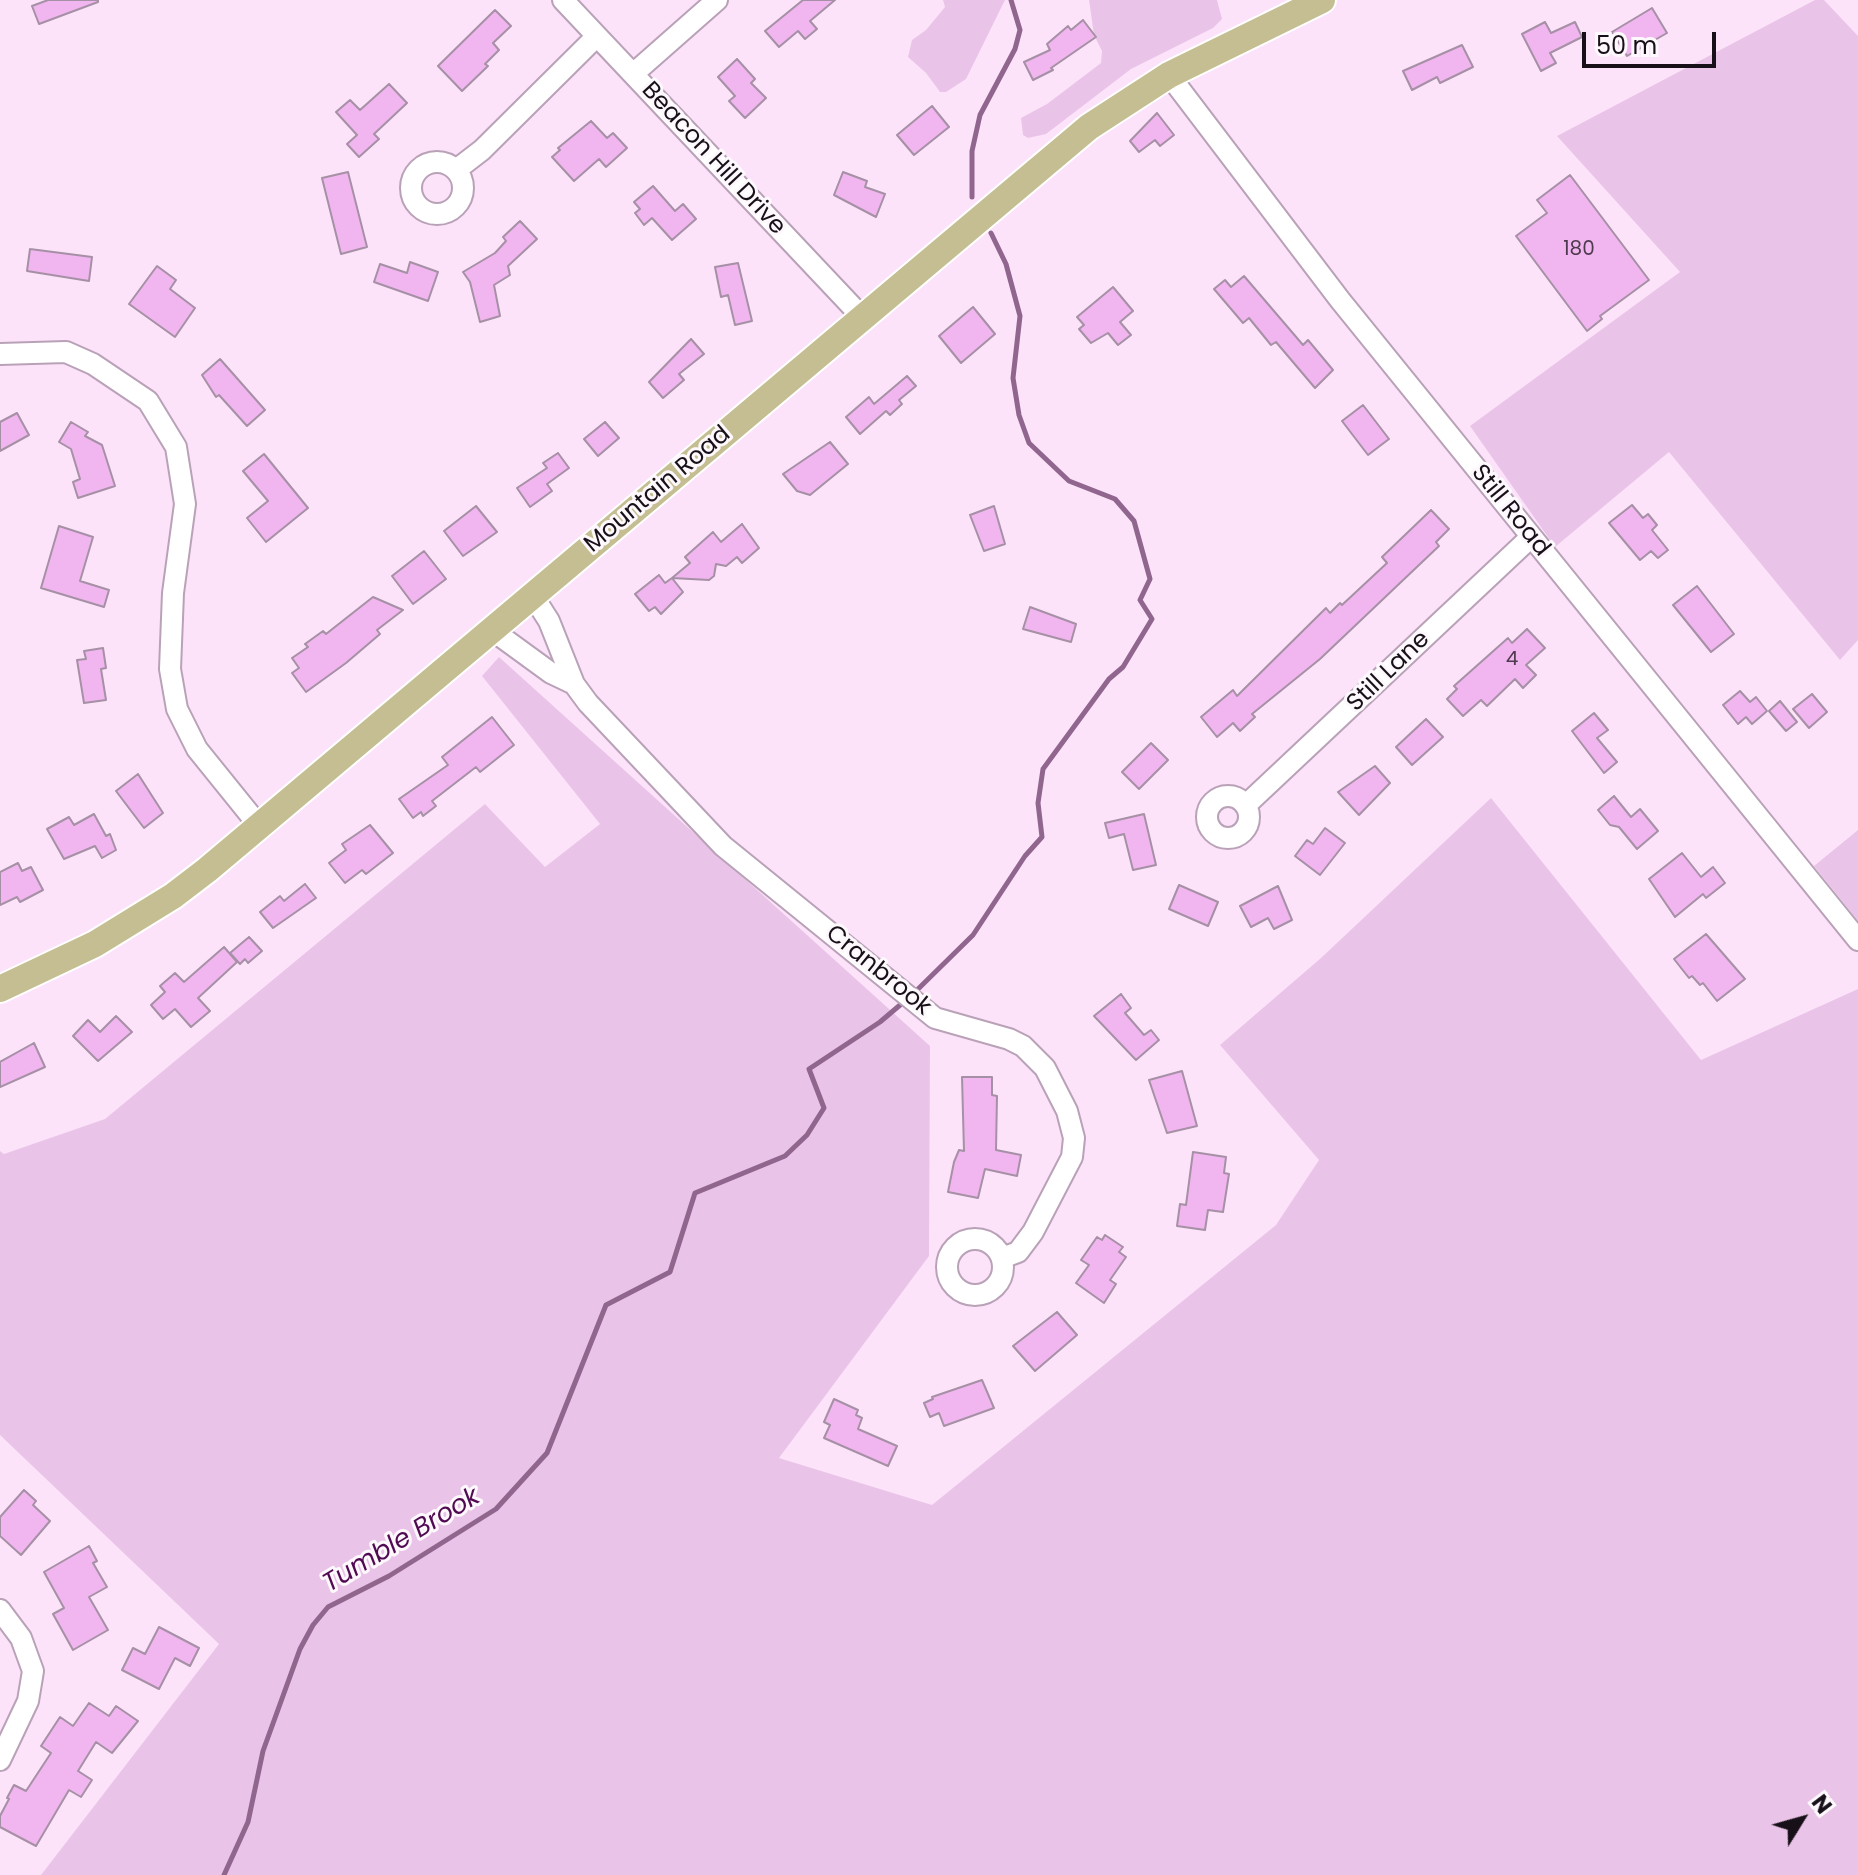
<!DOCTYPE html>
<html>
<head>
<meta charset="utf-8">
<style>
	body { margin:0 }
	#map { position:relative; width:1858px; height:1875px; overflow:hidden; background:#fce3fa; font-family:Poppins,sans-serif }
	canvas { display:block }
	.north { position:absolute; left:1762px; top:1779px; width:80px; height:80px; -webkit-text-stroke:6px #fdf8fc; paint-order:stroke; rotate:53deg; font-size:22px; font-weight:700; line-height:32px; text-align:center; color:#181018 }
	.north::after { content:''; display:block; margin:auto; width:28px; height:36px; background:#181018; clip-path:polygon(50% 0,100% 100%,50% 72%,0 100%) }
	.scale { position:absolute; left:1582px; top:32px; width:134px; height:36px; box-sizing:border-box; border:4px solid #181018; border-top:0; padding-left:10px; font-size:24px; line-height:28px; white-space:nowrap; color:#181018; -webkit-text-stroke:6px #fdf8fc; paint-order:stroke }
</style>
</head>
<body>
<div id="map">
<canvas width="1858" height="1875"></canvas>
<div class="north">N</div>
<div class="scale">50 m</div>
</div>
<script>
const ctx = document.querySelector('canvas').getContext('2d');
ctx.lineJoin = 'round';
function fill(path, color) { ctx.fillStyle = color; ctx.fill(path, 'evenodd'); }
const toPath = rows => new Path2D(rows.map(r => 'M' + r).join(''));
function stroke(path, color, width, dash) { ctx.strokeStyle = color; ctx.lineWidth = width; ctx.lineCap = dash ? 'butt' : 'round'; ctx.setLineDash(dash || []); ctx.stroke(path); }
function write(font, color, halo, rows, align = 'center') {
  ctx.font = font + ' Poppins,sans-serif'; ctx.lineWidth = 6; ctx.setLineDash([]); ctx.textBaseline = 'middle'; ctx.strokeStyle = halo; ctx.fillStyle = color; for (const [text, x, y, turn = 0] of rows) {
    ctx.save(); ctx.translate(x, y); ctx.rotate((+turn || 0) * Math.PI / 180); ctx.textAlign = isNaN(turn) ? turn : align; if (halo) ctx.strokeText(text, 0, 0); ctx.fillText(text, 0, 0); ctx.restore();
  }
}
fill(toPath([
	[943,0,1005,0,966,79,946,92,940,92,926,73,908,57,912,40,926,30,945,7],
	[1089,0,1217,0,1222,19,1213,28,1131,69,1046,134,1028,138,1023,135,1021,118,1047,104,1101,63,1102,51,1094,35],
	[1815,0,1824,0,1858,36,1858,640,1840,660,1669,452,1555,547,1470,426,1680,272,1557,136],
	[499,657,930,1046,929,1256,779,1458,932,1505,1276,1225,1319,1160,1220,1045,1321,958,1491,798,1701,1060,1858,989,1858,1875,41,1875,219,1644,0,1435,0,1151,4,1154,105,1119,485,804,545,867,600,824,482,676],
	[1858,830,1858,921,1814,866]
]), '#eac4e8');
stroke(toPath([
	[972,197,972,151,980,115,1015,49,1020,30,1011,0],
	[914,993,973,935,1025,856,1042,837,1038,803,1043,769,1109,679,1123,667,1152,619,1140,600,1150,579,1134,521,1115,499,1069,481,1029,443,1019,415,1013,378,1020,316,1006,264,991,233],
	[224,1875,248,1822,263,1751,300,1649,313,1625,328,1607,389,1576,496,1509,547,1453,606,1305,670,1272,695,1193,785,1156,807,1135,824,1108,809,1069,880,1022,906,1000]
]), '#90668f', 5);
const building = toPath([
	[48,0,98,0,98,2,39,24,32,6,48,0],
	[803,0,835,0,810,21,817,29,805,39,798,31,779,47,765,31,803,0],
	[1652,8,1667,33,1627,56,1612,32,1652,8],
	[495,10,511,26,493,43,499,50,485,64,488,66,462,91,438,66,495,10],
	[1083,20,1096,37,1051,68,1053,70,1033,80,1024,62,1050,50,1047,44,1068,26,1071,30,1083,20],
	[1545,22,1551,33,1575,22,1582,37,1550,53,1556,63,1541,71,1522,34,1545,22],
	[1462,45,1473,67,1440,83,1437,77,1412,90,1403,71,1462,45],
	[737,59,755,79,751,83,766,98,745,118,729,101,735,96,718,77,737,59],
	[389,84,407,103,374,134,379,139,359,157,347,144,357,135,336,112,350,100,360,110,389,84],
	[932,106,949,127,914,155,897,135,932,106],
	[1157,113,1174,135,1160,146,1155,140,1139,152,1130,141,1157,113],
	[591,121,607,138,613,133,627,148,606,167,599,159,574,181,552,157,560,150,558,148,591,121],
	[348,172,367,247,341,254,322,178,348,172],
	[843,172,867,181,865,187,885,194,876,217,834,195,843,172],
	[1570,175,1649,280,1600,316,1602,319,1587,331,1516,236,1547,213,1537,200,1570,175],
	[653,186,675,211,683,204,696,219,672,240,652,218,644,225,635,213,640,209,634,202,653,186],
	[520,221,537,239,508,266,510,275,494,285,500,316,480,322,470,282,463,272,495,253,506,241,503,237,520,221],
	[30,249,92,257,89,281,27,271,30,249],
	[410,262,438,272,428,301,374,282,380,264,407,273,410,262],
	[738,263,752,321,735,325,728,295,721,297,715,267,738,263],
	[157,266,176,280,170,289,195,308,175,337,129,304,157,266],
	[1244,276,1303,345,1308,340,1333,370,1315,388,1276,342,1271,345,1249,318,1243,323,1214,289,1225,280,1231,287,1244,276],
	[1113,287,1133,311,1120,322,1131,335,1118,345,1108,333,1091,343,1079,329,1084,325,1077,317,1113,287],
	[973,307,995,334,961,363,939,336,973,307],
	[691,339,704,354,679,374,684,380,663,398,649,382,691,339],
	[220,359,265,410,247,426,219,395,216,397,202,375,220,359],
	[907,376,916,386,899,400,902,404,890,415,886,411,860,434,846,417,869,397,874,404,907,376],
	[1363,405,1389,439,1368,455,1342,421,1363,405],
	[17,413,29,435,0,451,0,422,17,413],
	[71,422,88,432,85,436,102,445,115,486,78,498,73,482,80,479,71,449,59,442,71,422],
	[605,422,619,438,598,456,584,439,605,422],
	[830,442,848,464,810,495,797,491,783,474,830,442],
	[558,453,569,468,547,484,552,491,530,507,517,488,547,468,543,463,558,453],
	[264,454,308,508,266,542,247,518,268,501,243,471,264,454],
	[1632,505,1643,518,1648,514,1657,525,1652,530,1668,550,1658,558,1651,551,1640,560,1609,523,1632,505],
	[476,506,497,532,463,556,444,531,476,506],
	[994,506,1005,544,984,551,970,515,994,506],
	[1431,510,1449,529,1436,542,1439,546,1320,659,1252,714,1255,717,1240,731,1233,723,1217,737,1201,717,1233,690,1237,696,1326,608,1330,613,1340,603,1342,605,1387,563,1382,557,1431,510],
	[742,524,759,548,742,563,737,557,726,566,716,564,714,576,709,580,672,578,690,563,685,557,713,532,721,542,742,524],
	[59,526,93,537,80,581,109,590,104,607,41,588,59,526],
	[424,551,446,579,413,604,392,576,424,551],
	[659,575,665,583,672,578,683,592,661,614,655,607,649,611,635,594,659,575],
	[1697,586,1734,634,1711,652,1673,605,1697,586],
	[373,597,403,610,377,630,380,634,346,663,306,692,292,673,299,668,292,658,308,647,305,644,323,631,326,634,373,597],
	[1030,607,1076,624,1071,642,1023,629,1030,607],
	[1527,629,1545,648,1526,665,1536,675,1523,688,1515,679,1487,706,1481,700,1463,716,1447,699,1457,689,1454,686,1508,638,1512,643,1527,629],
	[103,648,106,668,101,669,106,700,84,703,77,660,86,659,84,651,103,648],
	[1740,691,1750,702,1756,697,1767,711,1752,724,1746,717,1738,724,1723,705,1740,691],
	[1812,694,1827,712,1809,728,1793,709,1812,694],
	[1780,701,1797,722,1786,731,1769,711,1780,701],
	[1594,713,1608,730,1597,738,1617,762,1604,773,1572,731,1594,713],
	[492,717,514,745,480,772,476,767,432,801,436,806,423,816,421,812,413,818,399,799,448,765,442,757,492,717],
	[1426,719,1443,737,1412,765,1396,747,1426,719],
	[1151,743,1168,760,1139,789,1122,772,1151,743],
	[1375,766,1390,783,1359,815,1338,792,1375,766],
	[138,774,163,813,144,828,116,791,138,774],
	[1614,796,1631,817,1640,809,1658,831,1637,849,1619,827,1610,825,1598,810,1614,796],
	[94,814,106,836,110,834,116,850,102,858,95,846,64,859,47,829,69,817,74,825,94,814],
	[1144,814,1156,865,1133,870,1124,834,1109,838,1105,823,1144,814],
	[370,825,393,853,366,874,362,870,345,883,329,863,346,850,342,844,370,825],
	[1325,828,1345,843,1320,875,1295,856,1307,840,1313,844,1325,828],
	[1682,853,1701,877,1713,867,1725,883,1706,898,1703,894,1675,917,1649,879,1682,853],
	[18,863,22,871,31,867,43,890,20,902,17,897,0,905,0,872,18,863],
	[305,884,316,898,273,928,260,912,280,896,284,901,305,884],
	[1179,885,1218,902,1208,926,1169,909,1179,885],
	[1278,886,1292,920,1274,929,1268,918,1251,927,1240,906,1278,886],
	[1706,934,1745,979,1717,1001,1703,983,1700,985,1692,976,1689,978,1674,959,1706,934],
	[249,937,262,951,248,963,245,959,240,964,230,953,249,937],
	[224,947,237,962,198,998,210,1011,191,1027,175,1009,163,1019,151,1005,165,992,160,986,175,973,184,982,224,947],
	[1121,994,1131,1008,1125,1013,1144,1035,1151,1030,1159,1040,1136,1060,1094,1016,1121,994],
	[116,1016,132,1032,98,1061,73,1036,88,1020,100,1032,116,1016],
	[34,1043,45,1067,0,1087,0,1062,34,1043],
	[1182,1071,1197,1126,1167,1133,1149,1080,1182,1071],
	[962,1077,992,1077,992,1095,997,1096,996,1150,1021,1155,1017,1176,985,1169,978,1198,948,1192,954,1162,959,1150,964,1151,962,1077],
	[1193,1152,1226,1157,1224,1173,1229,1174,1223,1212,1208,1210,1205,1230,1177,1226,1180,1204,1186,1205,1193,1152],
	[1105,1235,1123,1247,1119,1252,1126,1257,1110,1280,1116,1284,1104,1303,1076,1283,1089,1265,1081,1260,1097,1237,1102,1240,1105,1235],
	[1057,1312,1077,1335,1035,1371,1013,1346,1057,1312],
	[982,1380,994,1408,944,1426,939,1413,930,1417,924,1403,933,1399,932,1397,982,1380],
	[834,1399,858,1410,856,1415,862,1418,858,1429,897,1446,888,1466,824,1438,830,1425,824,1422,834,1399],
	[24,1490,36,1501,33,1505,50,1521,21,1555,0,1536,0,1517,24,1490],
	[89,1546,97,1561,93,1563,107,1587,89,1597,108,1630,73,1650,53,1614,64,1608,44,1572,89,1546],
	[159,1627,199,1648,190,1666,175,1658,159,1689,122,1670,133,1648,145,1654,159,1627],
	[89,1703,109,1716,116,1706,138,1721,112,1753,96,1742,78,1771,92,1780,81,1797,69,1790,36,1846,0,1827,0,1816,9,1799,7,1798,14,1785,26,1791,51,1753,41,1746,60,1717,73,1726,89,1703]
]);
fill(building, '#f1b6ef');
stroke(building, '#a690a5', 2);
const minor = toPath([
	[563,0,863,318],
	[633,74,717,0],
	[1169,75,1340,300,1858,940],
	'411 188a26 26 0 1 1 52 0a26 26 0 1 1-52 0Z',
	[456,170,482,150,597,36],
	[0,354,66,352,93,364,148,401,176,447,185,504,173,593,170,669,177,709,197,749,260,827],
	[533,596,549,621,574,684,588,703,723,846,935,1018,1009,1039,1023,1046,1045,1068,1067,1111,1074,1138,1072,1157,1033,1232,1018,1252,1002,1258],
	[492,630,551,673,574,684],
	'1207 817a21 21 0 1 1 42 0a21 21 0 1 1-42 0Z',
	[1246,805,1531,537],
	'947 1267a28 28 0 1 1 56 0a28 28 0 1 1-56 0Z',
	[0,1610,21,1638,33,1671,28,1701,0,1760]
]);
const major = toPath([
	[0,989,95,944,173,896,207,870,1089,127,1169,75,1322,0]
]);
stroke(minor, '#b9a2b7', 24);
stroke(major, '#fff', 30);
stroke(minor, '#fff', 20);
stroke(major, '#c5be92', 26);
write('20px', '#4e3a4e', null, [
	["180",1579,250],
	["4",1512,660]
]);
write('24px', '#181018', '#fdf8fc', [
	["Beacon Hill Drive",713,159,47],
	["Mountain Road",658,490,-40],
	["Still Road",1510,511,51],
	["Still Lane",1389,672,-44],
	["Cranbrook",878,971,39]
]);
write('italic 26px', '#510a52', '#fdf8fc', [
	["Tumble Brook",402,1541,-31]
]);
</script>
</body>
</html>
